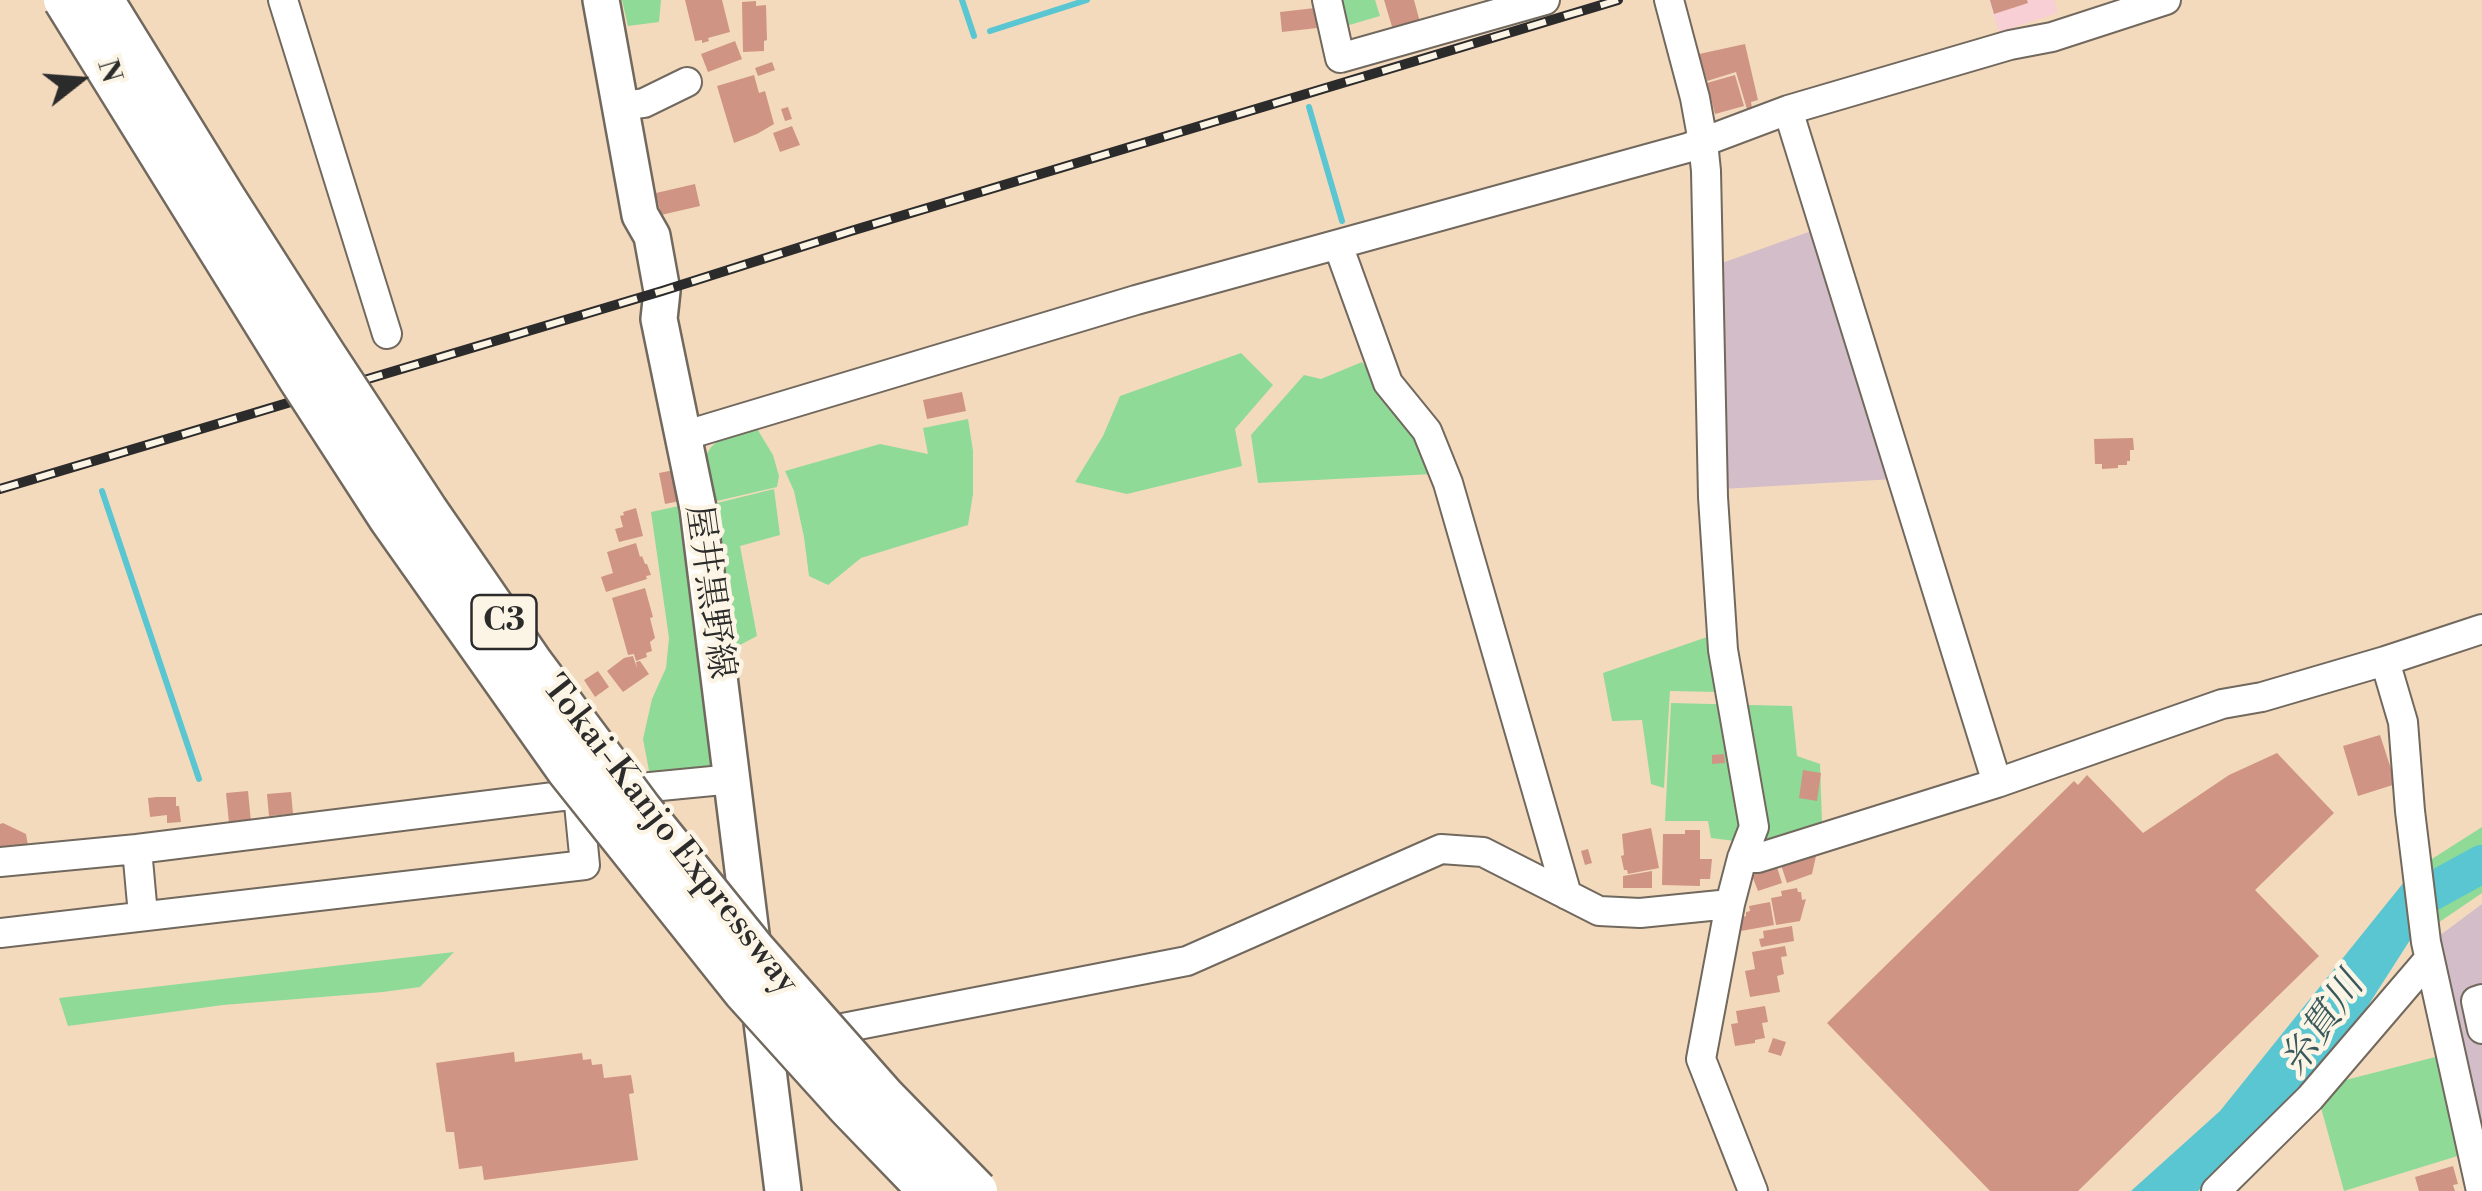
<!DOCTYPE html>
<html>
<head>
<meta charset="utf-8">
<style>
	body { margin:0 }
	#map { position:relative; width:2482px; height:1191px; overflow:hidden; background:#f4dabd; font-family:"Libre Bodoni",serif }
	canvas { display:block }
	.north { position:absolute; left:30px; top:30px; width:100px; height:100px; -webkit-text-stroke:8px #fcf5e5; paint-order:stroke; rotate:73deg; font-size:28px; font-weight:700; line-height:40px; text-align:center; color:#2b2b2b }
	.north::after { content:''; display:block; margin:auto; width:35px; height:45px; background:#2b2b2b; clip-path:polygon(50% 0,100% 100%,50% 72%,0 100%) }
</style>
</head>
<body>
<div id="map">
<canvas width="2482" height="1191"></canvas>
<div class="north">N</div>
</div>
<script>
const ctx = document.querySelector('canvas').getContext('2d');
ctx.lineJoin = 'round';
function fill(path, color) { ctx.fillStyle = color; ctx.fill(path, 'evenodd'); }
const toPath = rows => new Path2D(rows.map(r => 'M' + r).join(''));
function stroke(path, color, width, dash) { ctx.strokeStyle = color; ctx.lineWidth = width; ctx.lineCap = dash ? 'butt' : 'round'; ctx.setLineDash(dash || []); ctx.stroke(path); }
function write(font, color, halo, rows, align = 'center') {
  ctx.font = font + ' "Libre Bodoni","Noto Serif JP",serif'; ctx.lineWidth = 9; ctx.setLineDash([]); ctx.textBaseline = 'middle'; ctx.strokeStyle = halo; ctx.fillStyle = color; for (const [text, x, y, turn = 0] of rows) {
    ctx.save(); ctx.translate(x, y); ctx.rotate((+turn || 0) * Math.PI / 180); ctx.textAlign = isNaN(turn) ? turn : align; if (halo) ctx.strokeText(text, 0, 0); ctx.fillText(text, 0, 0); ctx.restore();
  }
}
fill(toPath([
	[1989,0,2054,0,2058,13,1999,32]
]), '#f7cfd4');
fill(toPath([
	[1817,229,1894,479,1722,489,1722,263],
	[2482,904,2482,1161,2435,939]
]), '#d2bdc8');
fill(toPath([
	[622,0,661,0,659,22,628,26],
	[1333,0,1375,0,1380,16,1339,28],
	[1241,353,1273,385,1235,429,1242,466,1127,494,1075,482,1103,436,1120,396],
	[1362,362,1420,435,1433,474,1258,483,1251,435,1304,375,1321,379],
	[968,419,973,451,973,494,968,525,861,558,828,585,809,576,804,537,794,491,785,471,880,444,928,454,923,428],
	[756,427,773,455,779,476,777,487,704,504,703,460,711,447,723,437],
	[774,489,780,535,740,546,757,636,736,647,728,645,705,506],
	[679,506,704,659,716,754,707,771,650,776,643,739,652,699,666,668,669,638,651,512],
	[1710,636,1720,692,1670,691,1664,788,1651,784,1642,720,1612,721,1603,673],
	[1671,703,1792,706,1797,756,1820,764,1822,823,1759,844,1711,838,1708,821,1665,821],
	[2482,827,2482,847,2429,882,2424,864],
	[2482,878,2482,893,2432,927,2431,911],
	[454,952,420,987,383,992,223,1005,68,1026,59,998],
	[2443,1055,2464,1154,2344,1191,2320,1104,2334,1083]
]), '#8fda97');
fill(toPath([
	[2404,882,2412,937,2362,1015,2298,1099,2198,1191,2131,1191,2220,1111]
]), '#59c6d1');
stroke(toPath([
	[962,0,974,36],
	[990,31,1087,0],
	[1309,107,1342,221],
	[102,491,199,779]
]), '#59c6d1', 6);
stroke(toPath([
	[2395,925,2420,898,2482,864]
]), '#59c6d1', 38);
fill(toPath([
	[685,0,722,0,730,32,708,38,709,41,702,43,702,40,695,41],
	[1384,0,1414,0,1420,22,1393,30],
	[1990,0,2027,0,2028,3,1994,14],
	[756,1,756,6,766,5,767,40,764,41,764,51,743,52,742,2],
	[1315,8,1317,28,1282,32,1280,12],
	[735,41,742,59,708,72,701,54],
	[1745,44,1758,100,1751,102,1752,108,1747,109,1736,72,1707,81,1699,54],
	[772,62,775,70,758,76,755,68],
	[754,75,759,93,765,91,774,124,757,134,734,143,717,86],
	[1735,75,1744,106,1715,114,1707,83],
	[788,107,792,119,785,121,781,109],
	[792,126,800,145,780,152,773,133],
	[695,184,700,206,661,215,656,193],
	[962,392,966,411,927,419,923,400],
	[2133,438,2134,450,2130,450,2130,461,2127,461,2127,465,2118,465,2118,468,2102,469,2102,464,2095,464,2094,439],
	[674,470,680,501,665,504,659,473],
	[636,508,643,536,619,542,615,529,623,527,620,516,624,515,623,512],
	[636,543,640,557,642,556,645,564,647,564,651,575,646,576,647,579,606,592,601,577,613,573,607,552],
	[645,588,653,617,650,618,655,638,650,642,652,651,646,653,647,657,636,661,634,654,628,655,612,598],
	[633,656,637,668,636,662,640,661,649,674,623,692,607,671,624,658],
	[598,671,609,687,595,697,584,680],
	[2380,735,2396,784,2358,796,2343,746],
	[2277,753,2334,813,2255,890,2319,956,2078,1191,1990,1191,1827,1023,2074,781,2078,785,2087,775,2143,833,2229,775],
	[1724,754,1725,763,1712,764,1712,755],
	[1803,770,1821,773,1817,801,1799,798],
	[248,791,251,822,229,823,226,793],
	[291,792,293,814,269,816,267,794],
	[157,797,176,797,176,806,179,806,181,822,167,823,167,815,150,817,148,798],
	[3,823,26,834,28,846,0,849,0,824],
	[1651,828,1659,868,1628,874,1627,870,1624,870,1621,856,1624,855,1622,834],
	[1685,830,1700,830,1700,859,1712,859,1710,879,1700,879,1700,886,1662,885,1663,834,1685,834],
	[1588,849,1592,863,1585,865,1581,851],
	[1814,850,1816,856,1812,874,1787,883,1780,862],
	[1776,864,1782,883,1758,891,1751,873],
	[1652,871,1652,888,1623,888,1623,876],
	[1797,888,1798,892,1801,892,1802,900,1806,899,1800,921,1776,925,1771,898,1782,896,1781,891],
	[1770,902,1774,925,1741,931,1739,918,1746,916,1746,912,1750,911,1749,906],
	[1792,926,1794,941,1761,947,1759,939,1764,938,1763,931],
	[1785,946,1787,956,1781,957,1784,974,1777,976,1780,992,1750,997,1745,971,1755,969,1752,952],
	[1765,1006,1768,1022,1762,1023,1765,1038,1755,1040,1755,1043,1735,1046,1731,1024,1738,1023,1736,1011],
	[1773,1038,1786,1042,1781,1056,1768,1052],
	[514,1052,515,1062,582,1053,583,1060,591,1059,592,1065,602,1064,604,1078,631,1075,634,1093,629,1094,638,1160,484,1180,482,1166,459,1169,454,1132,446,1132,436,1063],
	[2453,1166,2458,1184,2453,1185,2455,1191,2419,1191,2415,1177]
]), '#cf9484');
const minor = toPath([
	[283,0,387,334],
	[1327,0,1340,58,1545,0],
	[1669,0,1695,98,1703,142,1706,171,1713,497,1723,650,1754,827,1742,858,1730,904,1701,1059,1753,1191],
	[622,106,644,103,687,82],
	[1788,110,1997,783],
	[1338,245,1388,383,1427,431,1448,483,1567,895],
	[683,436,1136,300,1687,148,1788,110,2010,45,2052,37,2166,0],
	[2385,661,2403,722,2410,811,2426,942,2481,1191],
	[137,849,143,915],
	[1742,858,1758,858,1997,783,2222,704,2262,697,2385,661,2482,629],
	[0,862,137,849,578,794,733,779],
	[0,933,585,865,578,794],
	[2482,999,2476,1001,2482,1029],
	[812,1034,1187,961,1441,849,1483,852,1599,911,1640,913,1730,904],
	[2216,1191,2310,1098,2429,959]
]);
const major = toPath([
	[601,0,640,215,652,236,662,291,659,319,698,508,783,1191]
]);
stroke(minor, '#71685e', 32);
stroke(major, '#71685e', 40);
stroke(minor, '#fff', 28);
stroke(major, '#fff', 35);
const rail = toPath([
	[0,489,662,291,851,231,1618,0]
]);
stroke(rail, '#2b2b2b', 10);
stroke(rail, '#fcf5e5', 6, [19]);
const highwayBridge = toPath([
	[64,0,299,379,389,518,567,770,744,992,848,1107,929,1191],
	[103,0,225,198,324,353,427,510,533,664,641,809,755,950,884,1096,977,1191]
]);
stroke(highwayBridge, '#71685e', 45, []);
stroke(highwayBridge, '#fff', 40);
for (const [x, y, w] of [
	[504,622,65]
]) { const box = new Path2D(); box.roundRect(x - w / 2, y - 27, w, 54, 8); ctx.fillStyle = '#fcf5e5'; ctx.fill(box); stroke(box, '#2b2b2b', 2.5); }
write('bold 32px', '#2b2b2b', null, [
	["C3",504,622]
]);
write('35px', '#2b2b2b', '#fcf5e5', [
	["屋井黒野線",708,592,82],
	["Tokai-Kanjo Expressway",669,836,52]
]);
write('italic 38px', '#395a5d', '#fcf5e5', [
	["糸貫川",2324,1025,-55]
]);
</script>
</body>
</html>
